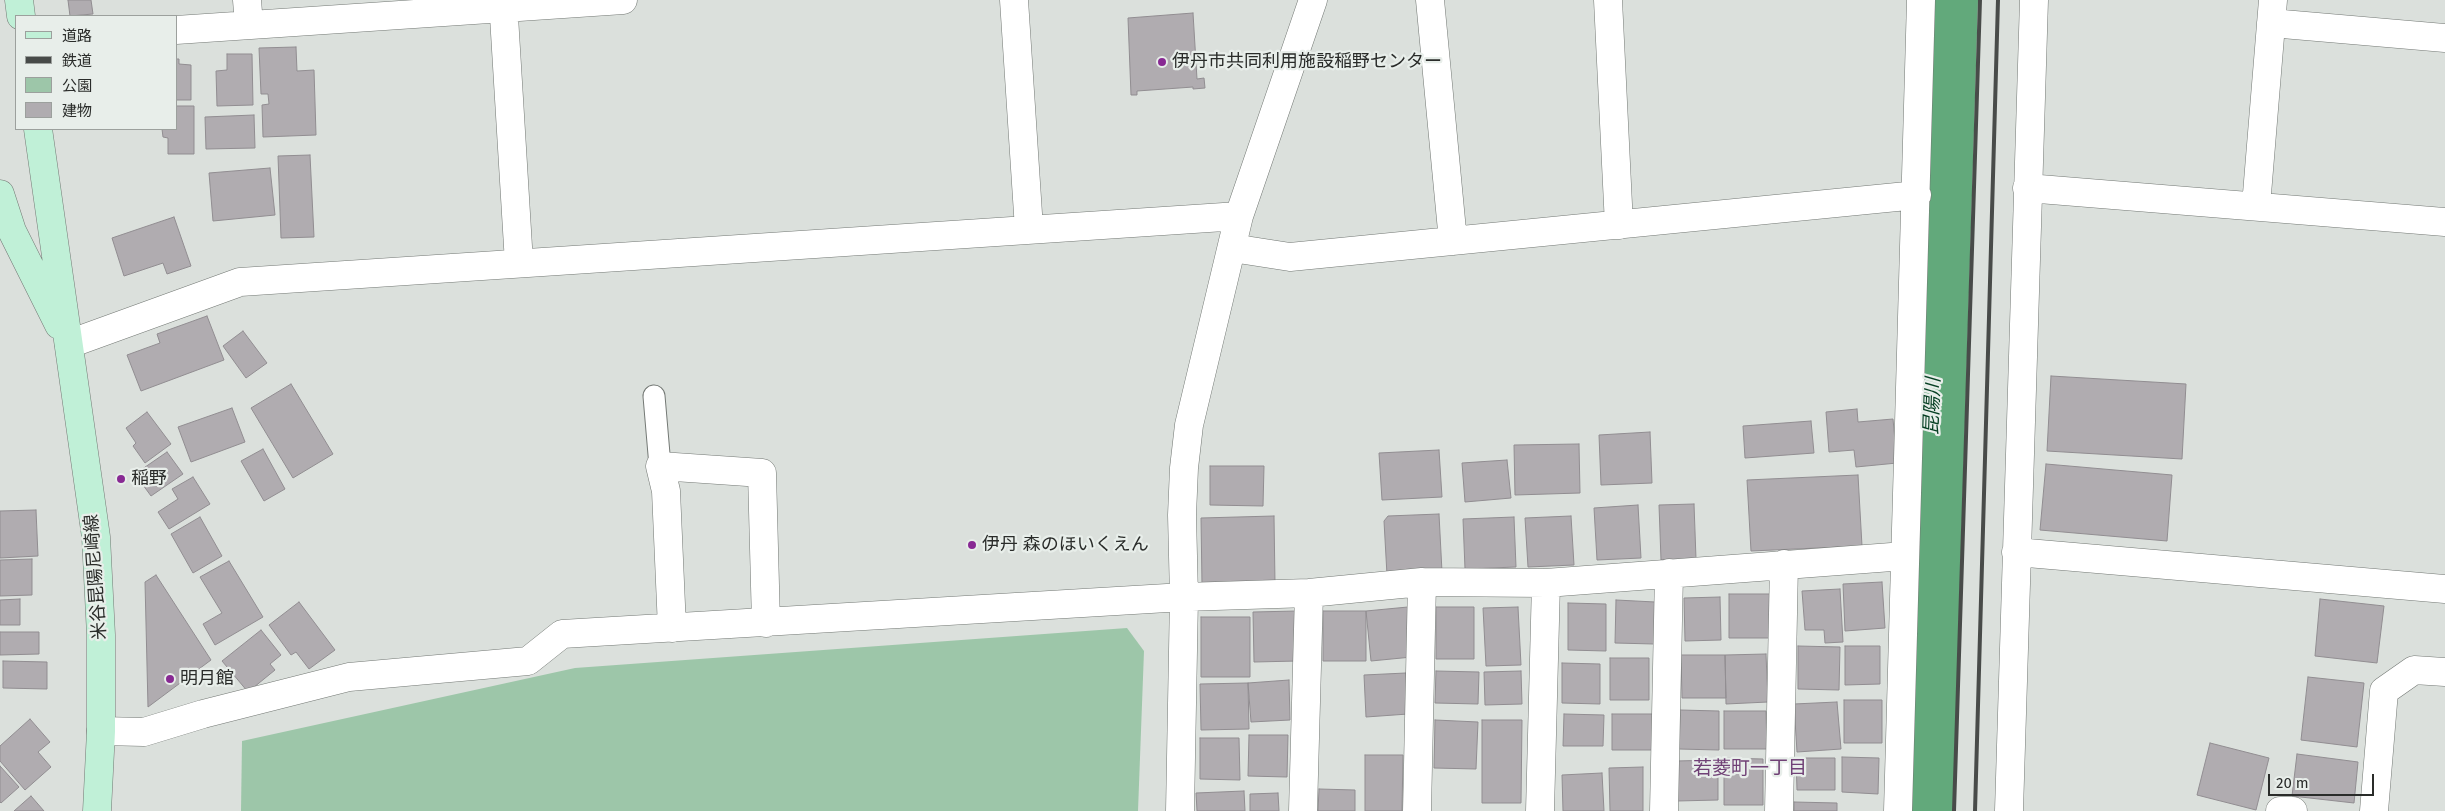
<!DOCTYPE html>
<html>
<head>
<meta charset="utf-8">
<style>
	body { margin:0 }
	#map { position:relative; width:2445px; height:811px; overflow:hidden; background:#dbe0dc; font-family:"Fira Sans","Noto Sans JP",sans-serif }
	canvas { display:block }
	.legend { position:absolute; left:15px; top:15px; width:162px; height:115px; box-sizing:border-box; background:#e8eeea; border:1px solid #9ca09d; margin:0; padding:6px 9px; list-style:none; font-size:15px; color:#2a2c2a }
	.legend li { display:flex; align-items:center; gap:10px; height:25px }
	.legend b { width:25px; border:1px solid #9ca09d }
	.scale { position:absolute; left:2268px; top:774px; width:106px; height:22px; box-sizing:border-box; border:2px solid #2a2c2a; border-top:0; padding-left:6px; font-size:15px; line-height:18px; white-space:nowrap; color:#2a2c2a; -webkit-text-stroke:4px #e8eeea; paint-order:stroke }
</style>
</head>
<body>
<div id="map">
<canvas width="2445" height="811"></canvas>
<ul class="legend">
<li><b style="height:6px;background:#c0f0d7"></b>道路</li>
<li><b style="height:6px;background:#484b49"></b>鉄道</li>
<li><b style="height:14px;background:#9dc6a9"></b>公園</li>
<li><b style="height:14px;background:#b0acb0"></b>建物</li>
</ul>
<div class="scale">20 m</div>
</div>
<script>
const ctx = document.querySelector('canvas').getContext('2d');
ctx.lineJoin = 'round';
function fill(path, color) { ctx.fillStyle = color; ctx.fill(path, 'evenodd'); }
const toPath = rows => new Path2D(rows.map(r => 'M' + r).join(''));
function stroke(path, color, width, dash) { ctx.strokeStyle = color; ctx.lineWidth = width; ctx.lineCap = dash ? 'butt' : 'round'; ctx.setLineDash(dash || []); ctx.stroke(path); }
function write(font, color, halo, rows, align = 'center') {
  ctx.font = font + ' "Fira Sans","Noto Sans JP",sans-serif'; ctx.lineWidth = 4.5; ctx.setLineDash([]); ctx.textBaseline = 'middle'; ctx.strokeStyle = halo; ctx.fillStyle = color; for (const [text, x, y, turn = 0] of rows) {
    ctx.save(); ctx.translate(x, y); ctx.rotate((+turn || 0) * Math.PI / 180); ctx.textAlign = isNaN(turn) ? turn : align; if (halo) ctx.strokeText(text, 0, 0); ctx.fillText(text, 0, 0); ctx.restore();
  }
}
fill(toPath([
	[1127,628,1144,651,1138,811,241,811,242,741,575,668]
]), '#9dc6a9');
stroke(toPath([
	[1921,811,1946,0]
]), '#62a97b', 64);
const building = toPath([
	[68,0,91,0,93,14,70,16,68,0],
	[1193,13,1197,79,1204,78,1205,88,1193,89,1193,87,1137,91,1137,95,1131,95,1128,18,1193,13],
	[296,47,297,71,314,70,316,135,263,137,262,105,269,104,268,94,261,94,259,48,296,47],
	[227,54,252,54,253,105,217,106,216,71,227,70,227,54],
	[176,59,179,59,179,64,191,65,191,100,176,100,176,59],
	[176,106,194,106,194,154,168,154,168,138,163,137,162,129,176,129,176,106],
	[254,115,255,148,206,149,205,117,254,115],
	[310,155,314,237,281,238,278,156,310,155],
	[270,168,275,215,213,221,209,173,270,168],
	[174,217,191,266,167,274,163,263,124,276,112,238,174,217],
	[207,316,224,360,141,391,127,355,160,343,157,334,207,316],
	[243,331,267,363,246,378,223,346,243,331],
	[2051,376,2186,384,2182,459,2047,451,2051,376],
	[291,384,333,454,293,478,251,408,291,384],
	[232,408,245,442,191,462,178,427,232,408],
	[1857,409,1858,422,1893,419,1897,463,1856,467,1854,450,1829,452,1826,412,1857,409],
	[147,412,171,444,145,463,133,446,136,443,126,428,147,412],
	[1811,421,1814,453,1745,458,1743,426,1811,421],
	[1650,432,1652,483,1601,485,1599,435,1650,432],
	[1579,444,1580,493,1515,495,1514,445,1579,444],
	[263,449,285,489,264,501,241,461,263,449],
	[1439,450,1442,497,1382,500,1379,453,1439,450],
	[167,452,183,474,151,496,135,474,167,452],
	[1507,460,1511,498,1465,502,1462,463,1507,460],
	[2046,464,2172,475,2167,541,2040,530,2046,464],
	[1210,466,1264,466,1263,506,1210,505,1210,466],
	[1858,475,1862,546,1751,551,1747,480,1858,475],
	[193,477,210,504,169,529,158,512,178,499,172,489,193,477],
	[1694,504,1696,559,1661,560,1659,505,1694,504],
	[1638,505,1641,558,1597,560,1594,508,1638,505],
	[36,510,38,556,0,558,0,511,36,510],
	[1439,514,1442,572,1387,575,1384,521,1388,516,1439,514],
	[1274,516,1275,584,1202,585,1201,518,1274,516],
	[1571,516,1574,565,1528,567,1525,518,1571,516],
	[200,517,222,556,193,573,171,534,200,517],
	[1514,517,1516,567,1465,569,1463,519,1514,517],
	[32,559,32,595,0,596,0,560,32,559],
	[229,561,263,617,215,645,203,624,222,613,200,577,229,561],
	[156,575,211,660,148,707,145,582,156,575],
	[1882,582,1885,628,1845,631,1843,584,1882,582],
	[1840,589,1843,642,1825,643,1824,630,1805,630,1802,591,1840,589],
	[1729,594,1770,594,1770,638,1729,638,1729,594],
	[1720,597,1721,640,1685,641,1684,598,1720,597],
	[20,599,20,625,0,625,0,600,20,599],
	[2320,599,2384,606,2377,663,2315,656,2320,599],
	[1616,600,1655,602,1654,644,1615,643,1616,600],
	[299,602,335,650,309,669,296,652,291,655,269,625,299,602],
	[1568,603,1606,604,1606,651,1568,650,1568,603],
	[1408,607,1412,657,1371,661,1366,611,1408,607],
	[1436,607,1474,607,1474,659,1436,659,1436,607],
	[1518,607,1521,665,1486,666,1483,608,1518,607],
	[1297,611,1298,661,1254,662,1253,612,1297,611],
	[1323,611,1366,611,1366,661,1323,661,1323,611],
	[1201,617,1250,617,1250,677,1201,677,1201,617],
	[261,630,281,655,270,664,275,670,248,692,222,661,261,630],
	[0,632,39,632,39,654,0,655,0,632],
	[1798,646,1840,647,1839,690,1798,689,1798,646],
	[1845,646,1880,646,1880,684,1845,685,1845,646],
	[1766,654,1768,702,1726,704,1725,655,1766,654],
	[1681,655,1725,655,1726,698,1682,698,1681,655],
	[1610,658,1649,658,1649,700,1610,700,1610,658],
	[3,661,47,662,47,689,3,688,3,661],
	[1562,663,1600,664,1600,704,1562,703,1562,663],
	[1436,671,1479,672,1478,704,1435,703,1436,671],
	[1521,671,1522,704,1485,705,1484,672,1521,671],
	[1406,673,1408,714,1366,717,1364,675,1406,673],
	[2308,677,2364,683,2357,747,2301,740,2308,677],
	[1289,680,1290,720,1251,722,1248,683,1289,680],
	[1248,683,1249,729,1201,730,1200,684,1248,683],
	[1844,700,1882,700,1882,743,1844,743,1844,700],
	[1837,702,1841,749,1797,752,1794,704,1837,702],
	[1680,710,1719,711,1719,750,1679,749,1680,710],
	[1724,711,1766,711,1767,749,1724,749,1724,711],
	[1564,714,1604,715,1603,746,1563,746,1564,714],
	[1612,714,1655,714,1654,750,1612,750,1612,714],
	[30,719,50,742,38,752,51,767,25,790,0,761,0,746,30,719],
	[1435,720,1478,722,1476,769,1434,768,1435,720],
	[1482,720,1522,720,1521,803,1482,803,1482,720],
	[1249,735,1288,735,1287,777,1248,776,1249,735],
	[1200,738,1239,738,1240,780,1200,779,1200,738],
	[2210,743,2269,758,2256,810,2197,795,2210,743],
	[2297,754,2358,762,2354,803,2292,796,2297,754],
	[1365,755,1403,755,1402,811,1365,811,1365,755],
	[1842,757,1879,758,1878,794,1842,792,1842,757],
	[1724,758,1763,759,1763,805,1724,805,1724,758],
	[1796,758,1835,758,1835,790,1797,790,1796,758],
	[1718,760,1718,800,1677,801,1676,761,1718,760],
	[0,766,19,787,1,803,0,802,0,766],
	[1643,767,1643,811,1610,811,1609,768,1643,767],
	[1602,773,1604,811,1563,811,1562,775,1602,773],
	[1319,789,1355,790,1355,811,1318,811,1319,789],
	[1244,791,1245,811,1197,811,1196,793,1244,791],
	[1278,793,1279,811,1250,811,1250,794,1278,793],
	[31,796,44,811,14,811,31,796],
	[1794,802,1837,803,1837,811,1794,811,1794,802]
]);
fill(building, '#b0acb0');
stroke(building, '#918d91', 1);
const service = toPath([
	[654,396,660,466]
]);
const minor = toPath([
	[247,0,249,25],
	[503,0,519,263],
	[1014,0,1029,229],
	[1430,0,1453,241],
	[1608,0,1619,225],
	[2271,23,2445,38],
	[176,30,623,0],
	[2027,188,2445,222],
	[2256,206,2273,0],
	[1232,248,1290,257,1917,195],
	[69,344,240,282,1239,216],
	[2016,552,2445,589],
	[672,628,666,491,660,466,762,473,766,623],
	[101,731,144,732,203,714,349,677,528,661,562,634,1184,597,1309,593,1422,582,1546,583,1905,556],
	[1180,811,1184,597,1182,515,1184,468,1189,425,1239,216,1313,0],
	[1303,811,1309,593],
	[1417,811,1422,582],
	[1540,811,1546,583],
	[1664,811,1669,573],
	[1779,811,1784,564],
	[1898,811,1921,0],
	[2009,811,2034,0],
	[2280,811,2293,811],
	[2374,811,2384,691,2414,670,2445,672]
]);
const secondary = toPath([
	[19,0,21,16],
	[38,129,96,537,101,635,101,731,97,811],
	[0,194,12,231,59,325]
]);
stroke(service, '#737874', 23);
stroke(minor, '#737874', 29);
stroke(secondary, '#737874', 29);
stroke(service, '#fff', 21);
stroke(minor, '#fff', 28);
stroke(secondary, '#c0f0d7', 28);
stroke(toPath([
	[1954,811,1980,0],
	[1975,811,1998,0]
]), '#484b49', 4);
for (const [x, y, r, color] of [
	[1162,62,5,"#882993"],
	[121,479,5,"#882993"],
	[972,545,5,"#882993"],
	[170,679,5,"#882993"]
]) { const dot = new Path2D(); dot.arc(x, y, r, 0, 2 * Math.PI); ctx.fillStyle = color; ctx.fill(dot); stroke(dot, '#e8eeea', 2); }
write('18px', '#2a2c2a', '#e8eeea', [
	["伊丹市共同利用施設稲野センター",1172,62],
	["稲野",131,479],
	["伊丹 森のほいくえん",982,545],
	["明月館",180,679]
], 'left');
write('18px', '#2a2c2a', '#e8eeea', [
	["米谷昆陽尼崎線",96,577,-94]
]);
write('italic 19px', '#053f22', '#e8eeea', [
	["昆陽川",1933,406,-88]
]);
write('19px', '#704176', '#e8eeea', [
	["若菱町一丁目",1750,769]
]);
</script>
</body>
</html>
